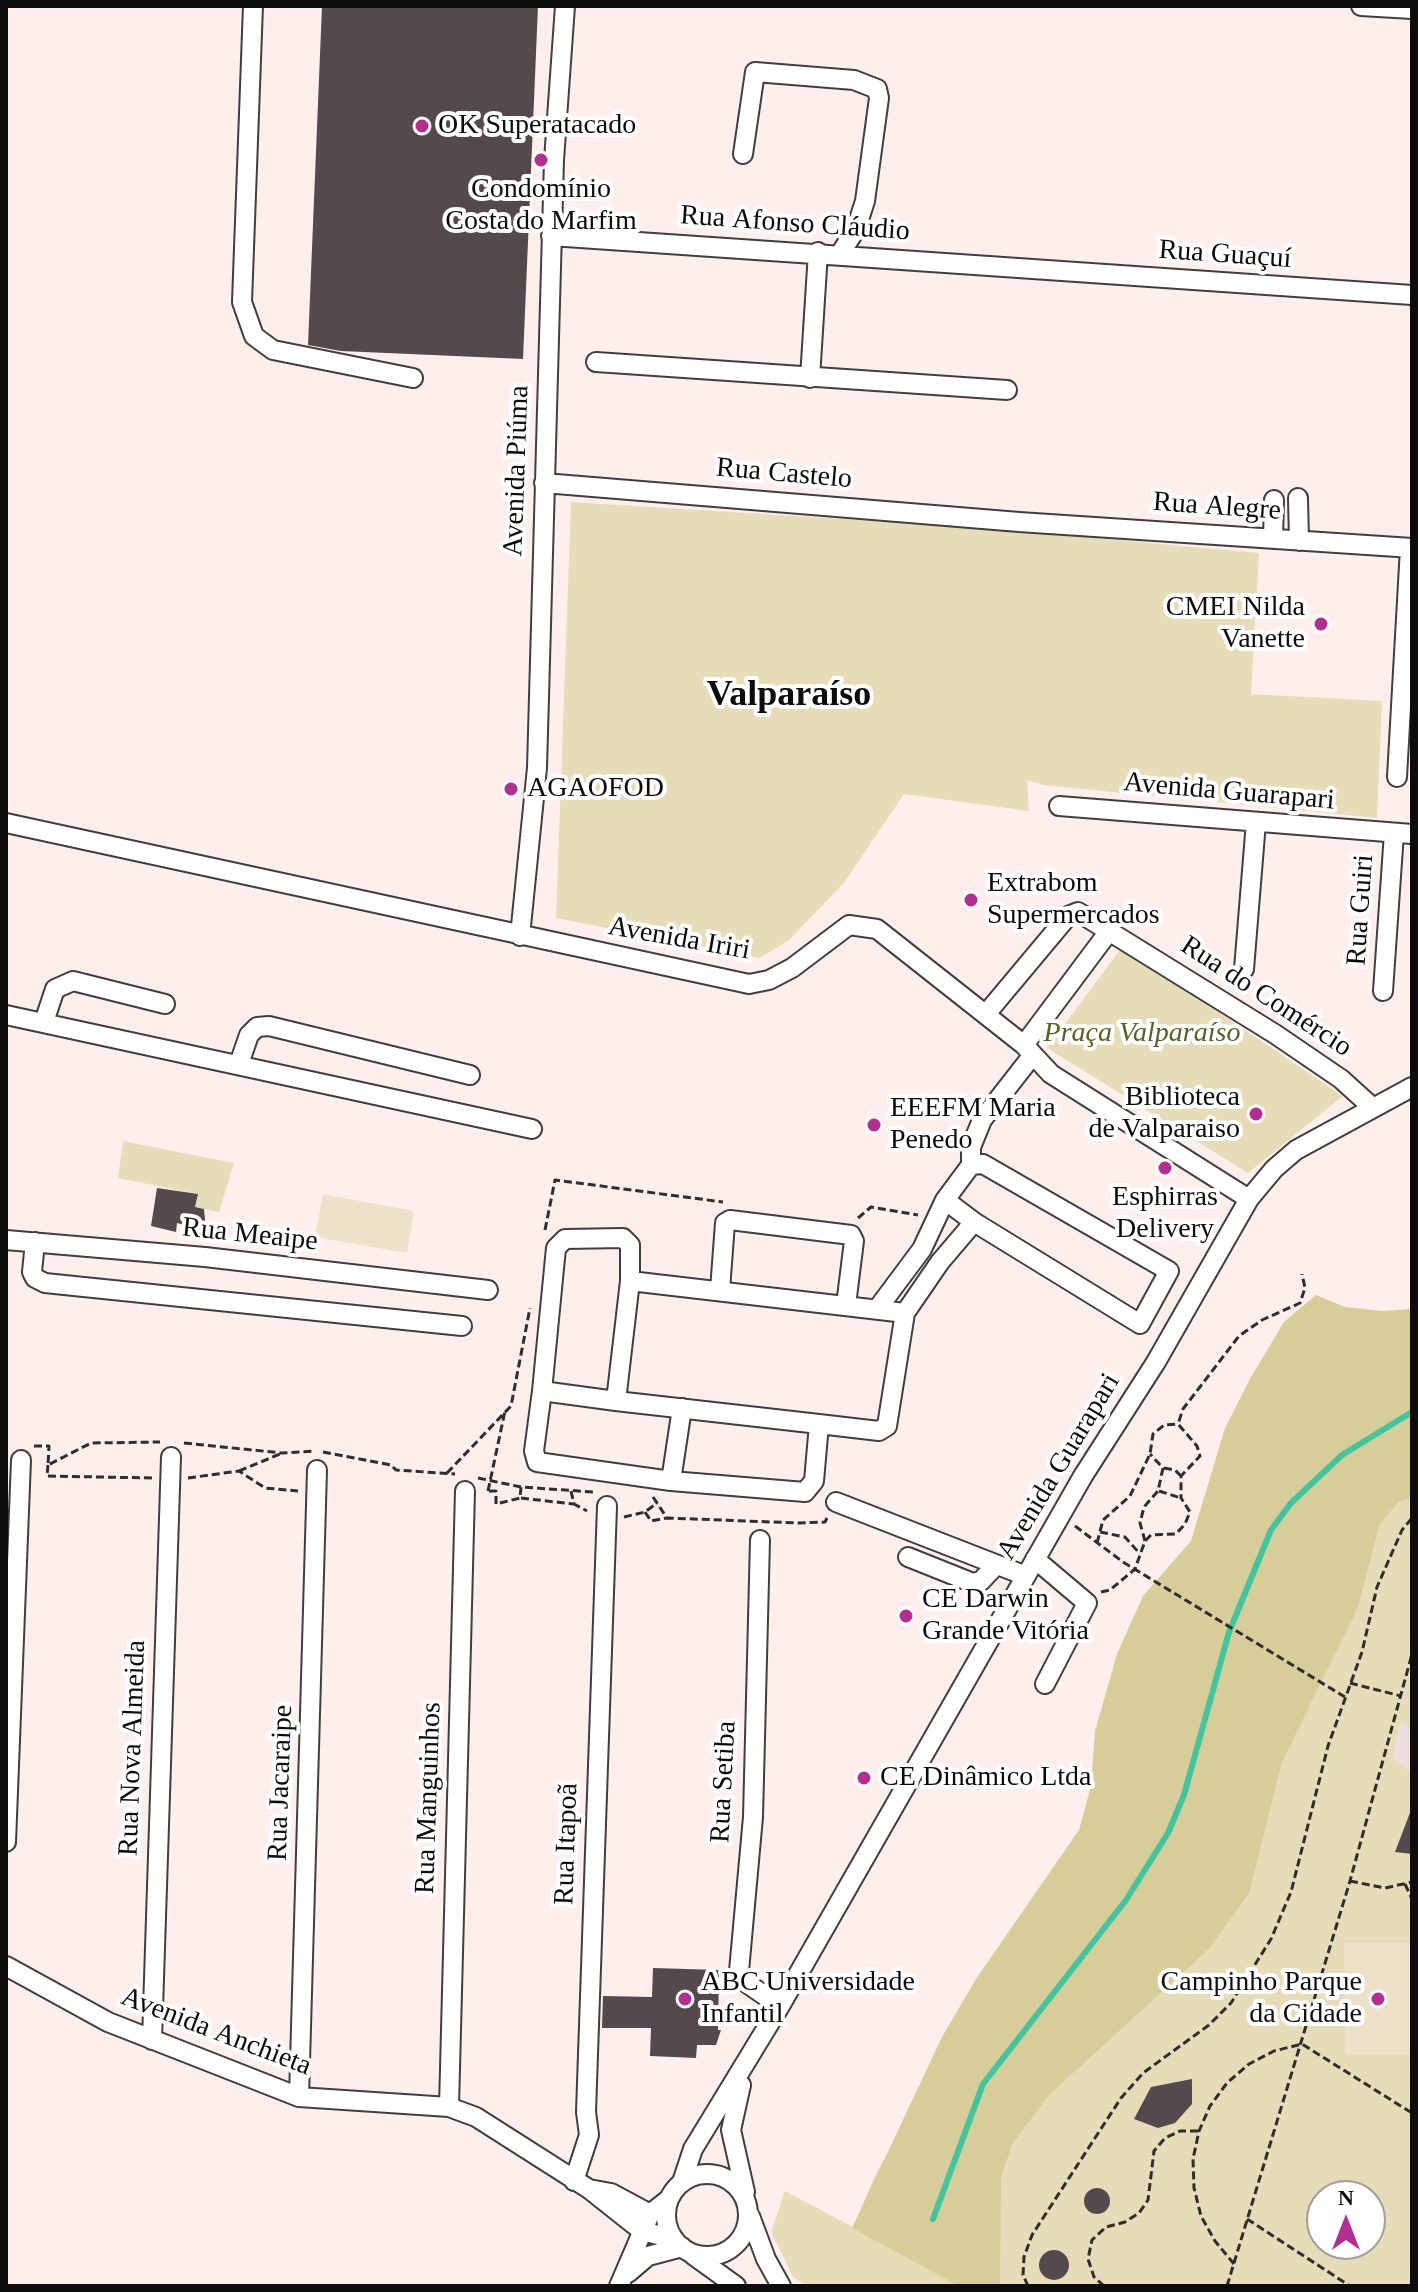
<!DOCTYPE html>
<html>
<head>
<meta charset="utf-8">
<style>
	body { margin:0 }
	#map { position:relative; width:1418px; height:2292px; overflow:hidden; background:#feefed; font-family:Georgia,serif }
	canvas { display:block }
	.frame { position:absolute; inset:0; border:8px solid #0c0c0c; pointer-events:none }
	.north { position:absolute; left:1306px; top:2180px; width:80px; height:80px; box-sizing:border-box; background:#fff; border:2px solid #9e9e9e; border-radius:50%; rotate:0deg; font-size:22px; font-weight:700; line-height:32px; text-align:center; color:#0c0c0c }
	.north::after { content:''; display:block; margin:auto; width:28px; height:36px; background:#b42d90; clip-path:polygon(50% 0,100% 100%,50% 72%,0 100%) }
</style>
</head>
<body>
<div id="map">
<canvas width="1418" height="2292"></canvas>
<div class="frame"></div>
<div class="north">N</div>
</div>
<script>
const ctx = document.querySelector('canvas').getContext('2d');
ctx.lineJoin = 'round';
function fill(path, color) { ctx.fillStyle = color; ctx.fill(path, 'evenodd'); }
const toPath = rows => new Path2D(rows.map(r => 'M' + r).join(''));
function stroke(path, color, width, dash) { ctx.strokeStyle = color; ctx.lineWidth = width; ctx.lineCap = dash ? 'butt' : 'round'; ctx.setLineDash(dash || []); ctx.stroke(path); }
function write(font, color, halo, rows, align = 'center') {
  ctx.font = font + ' Georgia,serif'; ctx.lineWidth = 8; ctx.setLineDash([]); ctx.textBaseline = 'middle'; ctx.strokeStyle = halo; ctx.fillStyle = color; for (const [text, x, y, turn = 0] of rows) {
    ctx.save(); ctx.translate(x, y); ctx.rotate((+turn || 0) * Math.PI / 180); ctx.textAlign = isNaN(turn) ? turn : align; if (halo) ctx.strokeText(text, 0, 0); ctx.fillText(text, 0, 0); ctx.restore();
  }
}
fill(toPath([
	[571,502,987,528,1259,553,1251,694,1382,701,1377,818,1043,785,1027,780,1029,811,904,794,844,883,788,941,759,958,556,918],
	[1122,947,1343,1096,1248,1173,1047,1048],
	[123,1141,234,1163,219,1212,195,1207,198,1194,118,1178],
	[1412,1307,1412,2286,807,2286,793,2277,771,2232,785,2191,853,2227,877,2171,1399,1313],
	[1322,2196,1370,2196,1370,2244,1322,2244]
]), '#e6ddb8');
fill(toPath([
	[1316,1295,1345,1307,1382,1311,1412,1309,1412,1498,1398,1502,1379,1526,1358,1607,1282,1762,1249,1893,1210,1948,1050,2094,1012,2144,1001,2178,1000,2286,959,2286,852,2228,942,2037,976,1979,1079,1830,1091,1786,1095,1731,1117,1654,1143,1596,1191,1541,1225,1428,1251,1377,1284,1322]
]), '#d6cd99');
fill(toPath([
	[323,1194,414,1211,407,1253,315,1237],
	[1344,1943,1412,1943,1412,2055,1345,2055]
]), '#eee1ca');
fill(toPath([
	[1401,1720,1412,1733,1412,1781,1410,1771,1392,1758]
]), '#eddddd');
stroke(toPath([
	[933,2219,983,2084,1126,1900,1168,1833,1184,1795,1229,1632,1271,1530,1291,1503,1342,1455,1412,1412]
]), '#40c59e', 6);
fill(toPath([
	[322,6,538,6,523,359,341,351,308,345],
	[157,1188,198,1194,195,1207,204,1209,206,1231,177,1223,176,1232,151,1226],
	[1411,1810,1412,1854,1395,1852],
	[653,1968,719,1970,718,2030,721,2030,716,2045,697,2045,696,2058,650,2056,651,2028,602,2028,603,1996,652,1997],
	[1192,2079,1192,2104,1175,2123,1158,2128,1134,2119,1151,2087],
	'1084 2201a13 13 0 1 1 26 0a13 13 0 1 1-26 0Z',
	'1039 2265a15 15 0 1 1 30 0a15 15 0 1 1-30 0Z'
]), '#54494d');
const minor = toPath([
	[253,6,242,302,254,336,273,350,413,378],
	[1361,6,1412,9],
	[743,154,755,72,854,80,877,89,879,98,865,201,856,229,840,254],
	[551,236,1412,295],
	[596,362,1007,390],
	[810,378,818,252],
	[544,483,1019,522,1412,548],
	[1298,498,1299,541],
	[1273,539,1274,500],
	[1397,777,1410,548],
	[1059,806,1412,834],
	[6,823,749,984,769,980,792,968,849,925,877,929,1024,1045,1051,1074,1249,1199],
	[520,936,537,768,554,160,565,6],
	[1244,969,1256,822],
	[1383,991,1394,833],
	[986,1014,1068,916,1078,912,1275,1034,1341,1079,1373,1108],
	[6,1015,532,1129],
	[44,1022,55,989,73,981,165,1004],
	[1024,1045,1110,930],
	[239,1064,249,1035,257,1027,269,1026,470,1075],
	[971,1165,971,1147,982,1120,1032,1056],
	[6,1240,205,1257,488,1290],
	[35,1242,32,1272,35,1278,45,1283,462,1326],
	[630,1281,905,1313,940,1262,974,1222],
	[720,1290,725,1223,730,1220,851,1235,854,1241,846,1305],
	[878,1308,922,1249,945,1200,971,1165,983,1164,1169,1271,1140,1324,974,1222,945,1200],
	[542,1391,534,1451,537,1462,671,1481,805,1492,814,1481,819,1424],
	[616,1401,630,1281,630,1245,623,1238,565,1239,556,1248,542,1391,616,1401,819,1424,879,1431,887,1426,905,1313],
	[671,1481,682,1408],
	[836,1502,1026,1576],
	[760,1540,753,1817,739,1971,745,1982,780,2006],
	[908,1557,973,1583,981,1581,996,1565],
	[1035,1559,1087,1603,1045,1684],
	[6,1842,21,1460],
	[6,1966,108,2022,299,2097,449,2107,476,2117,589,2189,642,2231,674,2239],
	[152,2040,171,1457],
	[741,2085,731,2130,745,2192],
	[299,2097,317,1470],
	[449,2107,465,1491],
	'666 2215a41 41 0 1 1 82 0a41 41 0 1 1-82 0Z',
	[574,2181,589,2135,586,2112,607,1506],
	[682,2182,693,2149,780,2006,1083,1476,1156,1362,1249,1199,1274,1169,1296,1150,1412,1087],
	[589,2189,611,2193,650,2214],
	[750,2216,766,2259,781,2286],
	[693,2255,736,2286],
	[628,2273,648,2256,682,2247],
	[619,2286,650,2214,669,2199]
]);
stroke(minor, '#3f3f3f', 22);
stroke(toPath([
	[858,1218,871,1207,918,1215],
	[545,1230,555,1180,723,1202],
	[184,1443,282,1453,315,1451],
	[34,1446,49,1446,48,1465,91,1443,160,1442],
	[323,1452,391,1465,396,1470,455,1474],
	[48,1465,47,1476,152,1478],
	[1164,1468,1175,1470,1181,1476],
	[239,1471,280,1454],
	[447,1473,511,1406,530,1308],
	[188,1478,239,1471,265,1488,298,1491],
	[478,1478,521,1487,593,1492],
	[521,1487,520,1498,574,1504],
	[488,1491,505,1411],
	[489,1491,496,1491,496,1504,520,1498],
	[571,1491,574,1504,587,1511],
	[1159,1491,1181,1498],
	[653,1497,667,1518,799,1523,825,1522,827,1518],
	[645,1512,651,1521,667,1518],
	[624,1517,645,1512,657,1503],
	[1075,1526,1123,1562,1345,1697],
	[1100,1532,1125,1537,1140,1554],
	[1145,1541,1140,1523,1144,1507,1158,1491,1163,1468,1150,1454],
	[1097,1543,1103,1520,1130,1496,1150,1454,1153,1434,1164,1425,1178,1424],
	[1101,1592,1110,1590,1135,1569,1145,1541,1151,1535,1176,1534,1185,1524,1190,1512,1181,1498,1181,1476,1200,1456,1197,1446,1178,1424,1183,1409,1239,1336,1262,1320,1300,1303,1305,1288,1302,1274],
	[1350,1683,1401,1696],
	[1412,1876,1412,1877],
	[1350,1881,1385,1888,1412,1882],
	[1405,1884,1412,1899],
	[1247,2219,1350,2286],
	[1234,2264,1215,2241,1201,2216,1194,2188,1193,2159,1199,2131,1210,2106,1227,2083,1249,2064,1274,2051,1302,2044,1412,2113],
	[1028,2286,1023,2275,1024,2257,1032,2235,1121,2098,1143,2073,1209,2025,1231,2003,1271,1939,1291,1892,1328,1746,1362,1652,1377,1587,1402,1530,1412,1518],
	[1104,2286,1094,2277,1088,2259,1092,2240,1106,2227,1125,2222,1139,2213,1148,2200,1154,2151,1165,2138,1180,2131,1199,2131],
	[1227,2286,1350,1881,1412,1654]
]), '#2e2e2e', 3, [8, 4]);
stroke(minor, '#fff', 18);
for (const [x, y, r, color] of [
	[422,126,8,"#b42d90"],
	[541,160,8,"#b42d90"],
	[1321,624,8,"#b42d90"],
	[511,789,8,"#b42d90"],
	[971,900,8,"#b42d90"],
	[1256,1114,8,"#b42d90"],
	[874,1125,8,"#b42d90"],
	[1165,1168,8,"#b42d90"],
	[906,1616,8,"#b42d90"],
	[864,1778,8,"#b42d90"],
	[685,1999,8,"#b42d90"],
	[1378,1999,8,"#b42d90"]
]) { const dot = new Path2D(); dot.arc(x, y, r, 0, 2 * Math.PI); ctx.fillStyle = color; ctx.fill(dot); stroke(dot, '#fff', 3); }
write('28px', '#0c0c0c', '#fff', [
	["OK Superatacado",438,126],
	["Condomínio",541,190,"center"],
	["Costa do Marfim",541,222,"center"],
	["CMEI Nilda",1305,608,"right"],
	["Vanette",1305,640,"right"],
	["AGAOFOD",527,789],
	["Extrabom",987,884],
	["Supermercados",987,916],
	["Biblioteca",1240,1098,"right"],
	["de Valparaiso",1240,1130,"right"],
	["EEEFM Maria",890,1109],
	["Penedo",890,1141],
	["Esphirras",1165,1198,"center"],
	["Delivery",1165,1230,"center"],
	["CE Darwin",922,1600],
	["Grande Vitória",922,1632],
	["CE Dinâmico Ltda",880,1778],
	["ABC Universidade",701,1983],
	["Infantil",701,2015],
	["Campinho Parque",1362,1983,"right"],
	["da Cidade",1362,2015,"right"]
], 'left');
write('28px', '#0c0c0c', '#fff', [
	["Rua Afonso Cláudio",795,224,4],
	["Rua Guaçuí",1225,255,4],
	["Avenida Piúma",517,471,-88],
	["Rua Castelo",784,474,5],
	["Rua Alegre",1217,507,4],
	["Avenida Guarapari",1229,792,5],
	["Rua Guiri",1361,910,-86],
	["Avenida Iriri",679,939,10],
	["Rua do Comércio",1266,997,33],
	["Rua Meaipe",250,1235,6],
	["Avenida Guarapari",1059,1467,-59],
	["Rua Nova Almeida",133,1748,-88],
	["Rua Setiba",724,1782,-87],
	["Rua Jacaraipe",281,1783,-88],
	["Rua Manguinhos",429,1798,-88],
	["Rua Itapoã",567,1844,-88],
	["Avenida Anchieta",216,2032,21]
]);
write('italic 28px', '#596021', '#fff', [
	["Praça Valparaíso",1142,1034]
]);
write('bold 36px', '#0c0c0c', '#fff', [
	["Valparaíso",789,696]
]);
</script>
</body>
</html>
